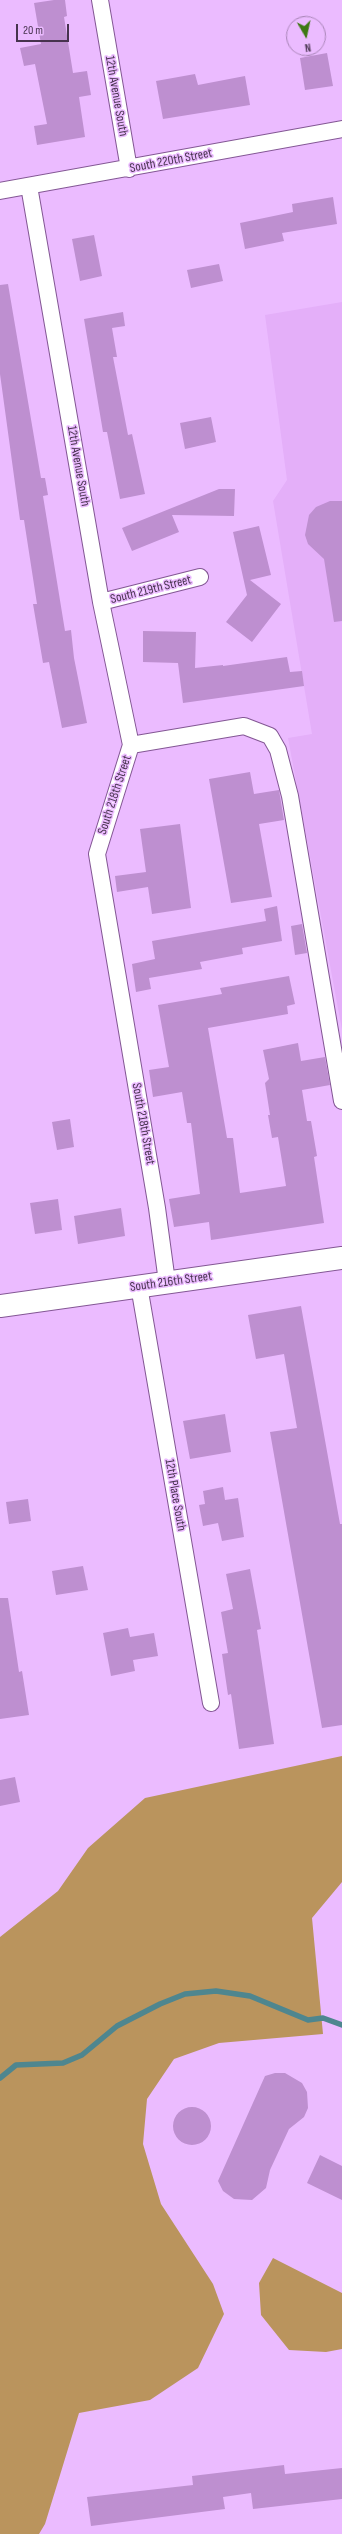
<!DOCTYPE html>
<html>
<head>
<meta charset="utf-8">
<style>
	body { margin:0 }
	#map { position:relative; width:342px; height:2534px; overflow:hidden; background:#ebbbff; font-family:"Sofia Sans Condensed",sans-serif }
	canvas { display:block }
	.north { position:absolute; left:286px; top:16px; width:40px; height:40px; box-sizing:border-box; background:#ebbbff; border:1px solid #a985b8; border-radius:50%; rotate:171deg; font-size:11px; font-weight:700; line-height:16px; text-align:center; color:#47334e }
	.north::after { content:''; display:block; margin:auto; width:14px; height:18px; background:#3d7913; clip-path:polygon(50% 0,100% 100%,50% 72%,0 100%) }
	.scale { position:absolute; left:16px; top:24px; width:53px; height:18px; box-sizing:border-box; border:2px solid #47334e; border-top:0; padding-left:5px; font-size:12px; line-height:14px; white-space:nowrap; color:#47334e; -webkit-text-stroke:3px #ebbbff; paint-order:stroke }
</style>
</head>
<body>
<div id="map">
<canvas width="342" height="2534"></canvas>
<div class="north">N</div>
<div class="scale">20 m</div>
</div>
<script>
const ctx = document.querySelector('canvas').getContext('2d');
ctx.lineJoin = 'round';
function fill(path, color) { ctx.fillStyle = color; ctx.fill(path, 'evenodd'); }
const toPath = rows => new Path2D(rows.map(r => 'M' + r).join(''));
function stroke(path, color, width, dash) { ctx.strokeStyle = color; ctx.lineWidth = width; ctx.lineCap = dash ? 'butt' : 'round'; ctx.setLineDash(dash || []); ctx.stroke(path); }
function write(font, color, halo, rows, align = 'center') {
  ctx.font = font + ' "Sofia Sans Condensed",sans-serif'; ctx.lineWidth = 3; ctx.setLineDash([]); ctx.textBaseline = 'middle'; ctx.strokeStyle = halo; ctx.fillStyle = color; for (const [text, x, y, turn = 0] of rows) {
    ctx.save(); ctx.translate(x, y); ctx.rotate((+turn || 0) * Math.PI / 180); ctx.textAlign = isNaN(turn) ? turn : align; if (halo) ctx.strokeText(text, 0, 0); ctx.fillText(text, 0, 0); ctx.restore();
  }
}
fill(toPath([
	[342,302,342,1030,288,738,312,734,273,501,287,480,265,315]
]), '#e4aff9');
fill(toPath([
	[342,1756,342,1882,312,1918,323,2034,219,2043,174,2059,147,2099,143,2144,161,2204,213,2284,224,2314,198,2368,150,2400,79,2413,45,2524,39,2534,0,2534,0,1937,58,1891,88,1848,145,1798],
	[273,2258,342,2293,342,2349,326,2352,289,2350,261,2315,259,2283]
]), '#ba945d');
stroke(toPath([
	[0,2078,16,2065,63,2063,82,2055,117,2026,160,2004,185,1994,216,1991,250,1996,308,2020,323,2018,342,2025]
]), '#4e868f', 5.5);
fill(toPath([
	[54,0,65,0,67,16,64,17,73,73,87,71,91,95,79,97,85,137,37,145,34,126,47,124,35,64,24,66,20,48,41,44,34,3],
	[327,53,333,86,305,90,300,58],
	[195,74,198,85,245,76,250,105,163,119,156,81],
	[333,197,337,224,282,233,284,241,245,249,240,223,293,212,292,204],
	[94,235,102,276,80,281,72,239],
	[219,264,223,281,191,288,187,270],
	[8,284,41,478,45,478,48,495,43,496,65,631,71,630,74,658,87,723,62,728,49,662,43,663,33,604,37,604,24,520,20,520,0,374,0,285],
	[123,312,125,326,112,328,117,357,113,357,128,435,132,434,145,494,120,499,107,432,103,432,84,319],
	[211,417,216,442,185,449,180,423],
	[219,489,235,489,234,516,172,515,179,532,132,551,122,528],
	[330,501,342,501,342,621,334,622,324,559,308,544,305,535,309,515,316,507],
	[259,526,271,575,250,580,281,604,252,642,226,622,247,595,233,532],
	[143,631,196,632,195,668,223,665,223,666,287,657,290,672,302,671,304,686,183,703,178,663,143,662],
	[250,772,254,794,279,790,284,820,259,824,272,897,231,903,209,779],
	[180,824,191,908,152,914,148,887,117,892,115,876,146,872,140,829],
	[277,906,282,941,242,948,243,954,200,962,202,969,149,978,151,989,136,992,132,964,155,959,152,941,266,921,264,909],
	[302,924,307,953,295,955,291,926],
	[289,976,295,1004,287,1006,288,1014,208,1028,227,1138,233,1138,240,1193,286,1186,278,1137,272,1138,268,1115,270,1115,265,1083,269,1079,263,1050,298,1043,301,1061,325,1057,330,1085,302,1090,307,1121,311,1121,317,1156,314,1157,324,1223,211,1240,209,1222,174,1227,169,1199,200,1194,191,1123,187,1123,182,1092,153,1097,149,1070,169,1067,158,1005,222,994,220,988],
	[70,1119,74,1147,57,1150,52,1122],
	[58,1199,62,1230,35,1234,30,1203],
	[121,1208,125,1236,78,1244,74,1216],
	[301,1306,340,1524,342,1524,342,1725,322,1728,270,1432,297,1428,284,1354,256,1359,248,1315],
	[225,1414,231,1452,190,1459,183,1421],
	[223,1487,225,1500,238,1498,244,1537,222,1541,218,1523,203,1526,199,1505,205,1504,203,1491],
	[28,1499,31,1521,9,1524,6,1502],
	[83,1566,88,1590,56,1595,52,1571],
	[250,1569,261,1629,257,1630,274,1744,239,1749,231,1694,228,1695,222,1654,228,1653,221,1612,233,1609,226,1574],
	[0,1598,8,1598,19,1672,22,1671,29,1715,0,1719],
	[128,1628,130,1637,154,1633,158,1656,133,1660,135,1671,111,1676,103,1633],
	[15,1777,20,1802,0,1806,0,1780],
	[275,2073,285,2073,302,2083,307,2092,308,2108,304,2117,289,2129,270,2170,266,2188,252,2200,234,2199,223,2191,218,2181,265,2076],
	'173 2126a19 19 0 1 1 38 0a19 19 0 1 1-38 0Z',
	[320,2155,342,2166,342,2200,307,2183],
	[284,2465,285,2474,342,2468,342,2499,253,2509,251,2493,223,2497,225,2509,91,2526,87,2497,193,2485,192,2476]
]), '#be8fd0');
const minor = toPath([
	[100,0,129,169],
	[29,186,101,602,131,745,97,854,157,1208,167,1282],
	[0,191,342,129],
	[101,602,200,577],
	[131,745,244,726,270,736,278,750,290,796,342,1101],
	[139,1286,211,1703]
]);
const secondary = toPath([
	[0,1306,342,1258]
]);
stroke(minor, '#835794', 18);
stroke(secondary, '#835794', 24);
stroke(minor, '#fff', 16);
stroke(secondary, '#fff', 22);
write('13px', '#47334e', '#ebbbff', [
	["12th Avenue South",116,96,80],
	["South 220th Street",171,161,-11],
	["12th Avenue South",78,466,80],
	["South 219th Street",151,590,-14],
	["South 218th Street",115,795,-72],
	["South 218th Street",143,1124,80],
	["South 216th Street",171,1282,-8],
	["12th Place South",175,1495,80]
]);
</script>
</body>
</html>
